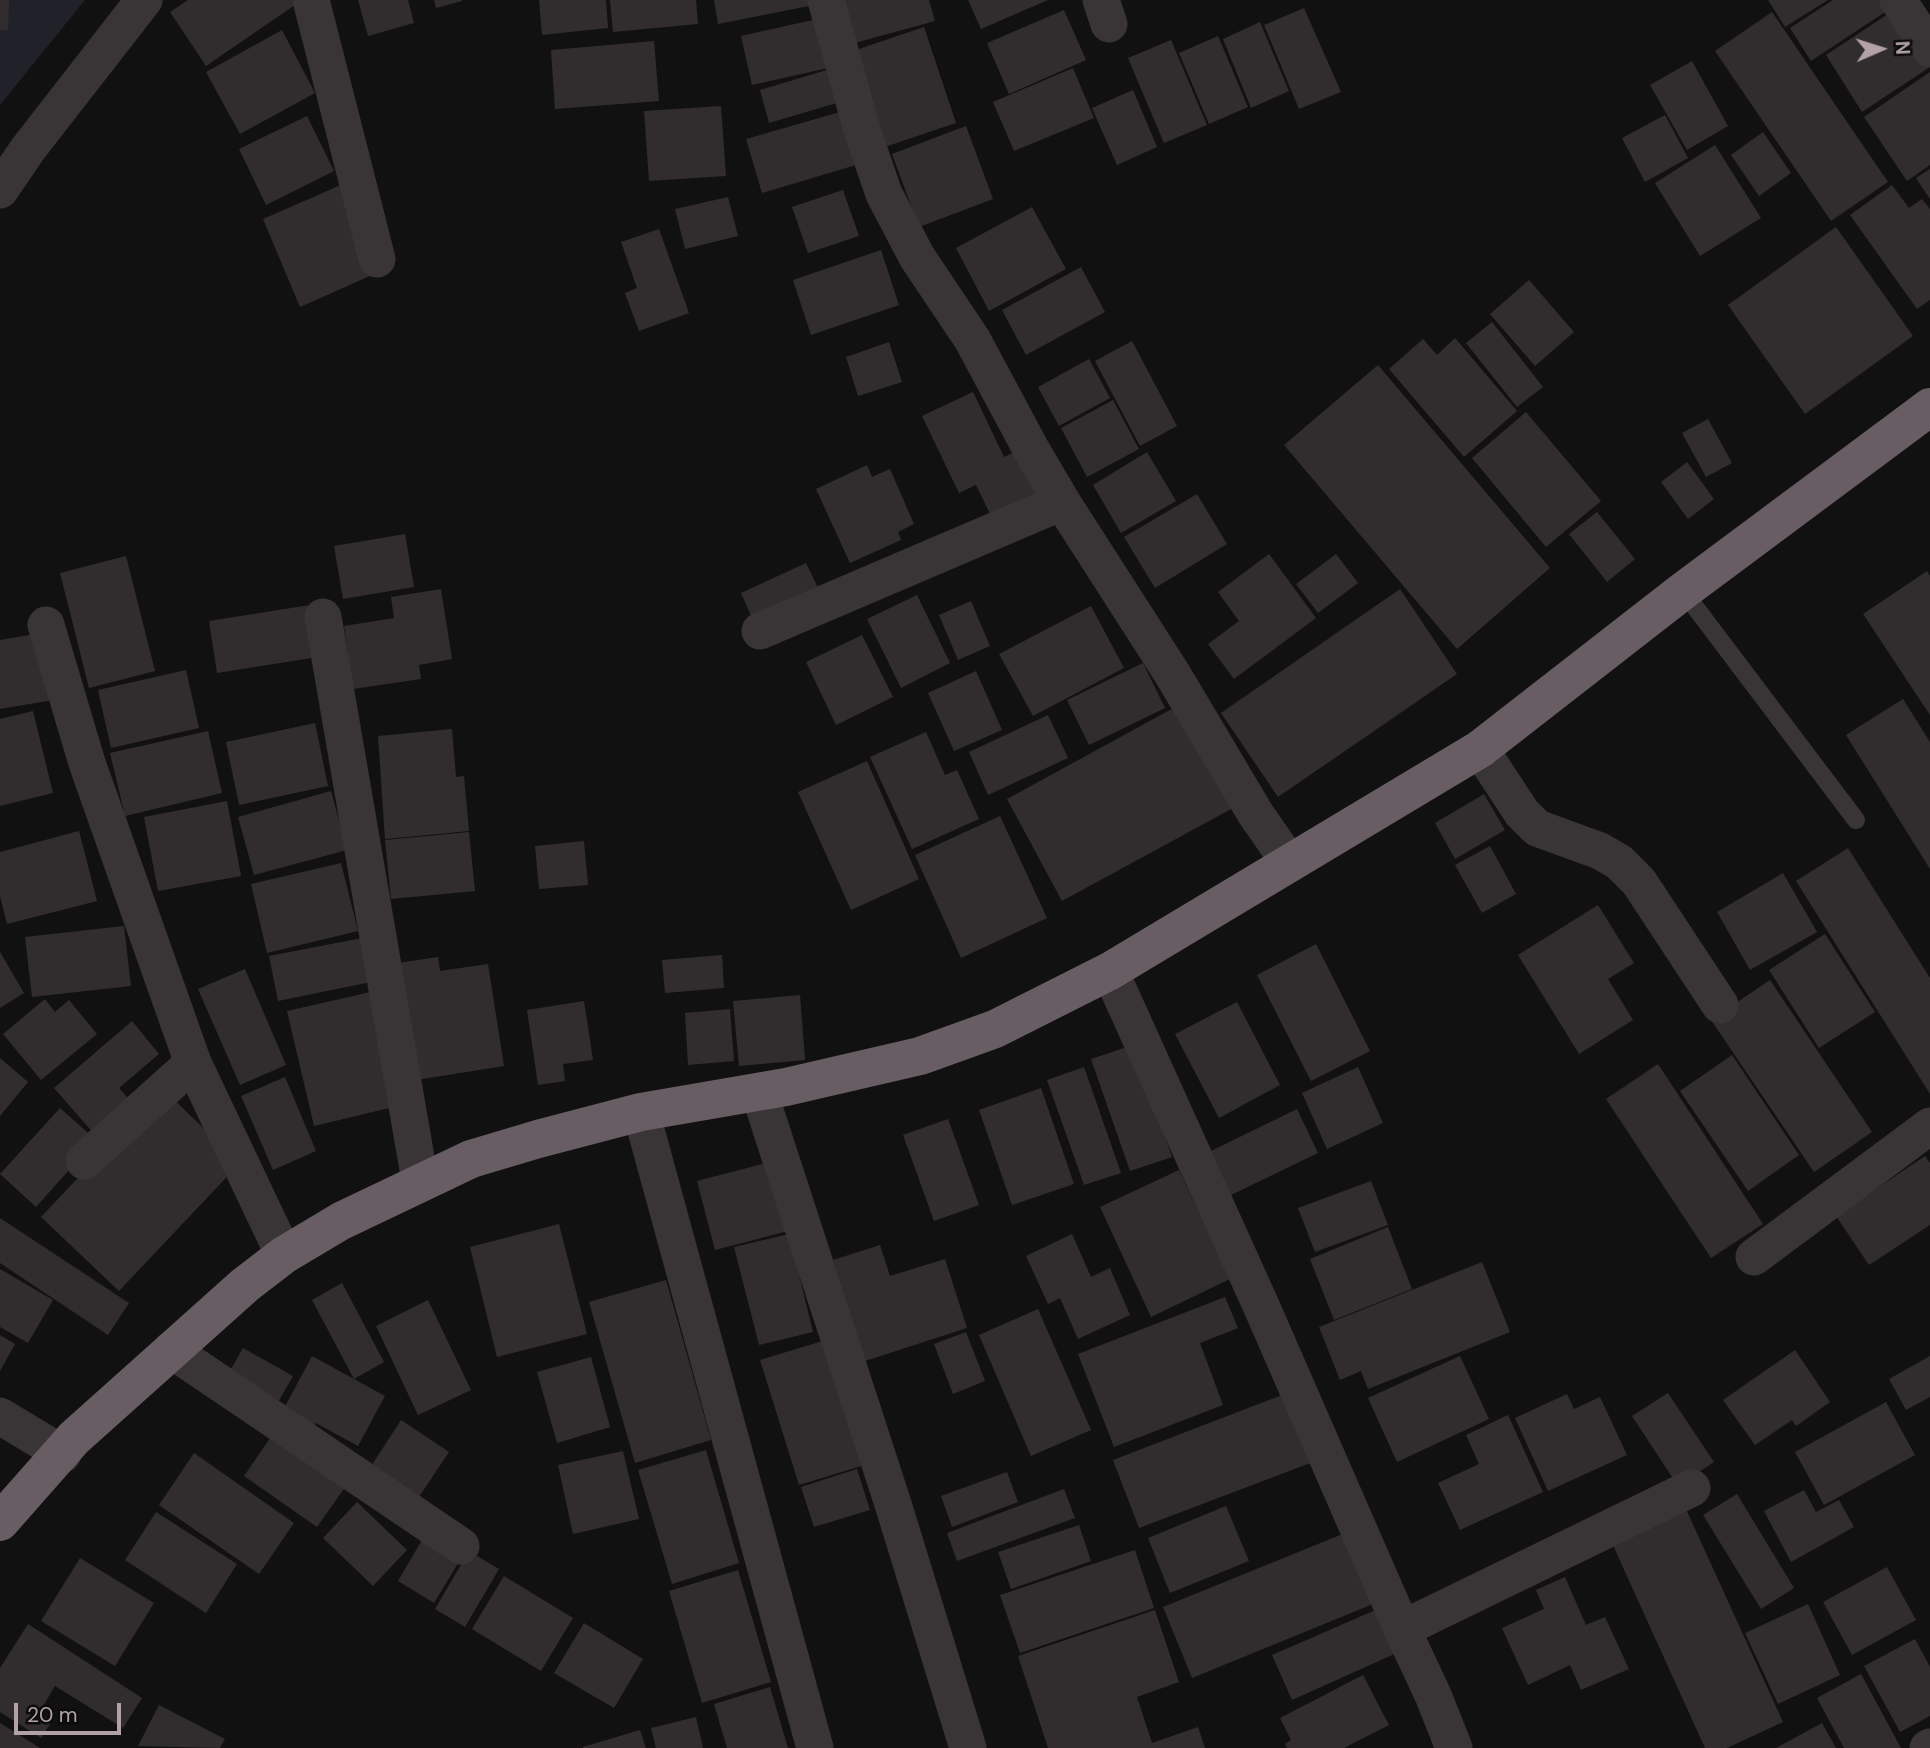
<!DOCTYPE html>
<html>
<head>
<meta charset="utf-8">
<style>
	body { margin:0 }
	#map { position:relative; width:1930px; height:1748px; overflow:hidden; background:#121111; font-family:"DM Sans",sans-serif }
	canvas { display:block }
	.north { position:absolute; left:1846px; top:14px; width:70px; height:70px; -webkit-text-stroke:5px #0d0c0c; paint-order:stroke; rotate:87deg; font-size:19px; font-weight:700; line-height:28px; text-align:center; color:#b3a1aa }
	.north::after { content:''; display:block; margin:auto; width:24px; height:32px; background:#b3a1aa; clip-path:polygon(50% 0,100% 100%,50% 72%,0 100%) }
	.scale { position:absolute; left:14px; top:1703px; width:107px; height:32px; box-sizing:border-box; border:4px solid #b3a1aa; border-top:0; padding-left:9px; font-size:21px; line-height:24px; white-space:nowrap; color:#b3a1aa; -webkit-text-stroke:5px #0d0c0c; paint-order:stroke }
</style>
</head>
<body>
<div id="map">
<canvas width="1930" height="1748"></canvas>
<div class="north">N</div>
<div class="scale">20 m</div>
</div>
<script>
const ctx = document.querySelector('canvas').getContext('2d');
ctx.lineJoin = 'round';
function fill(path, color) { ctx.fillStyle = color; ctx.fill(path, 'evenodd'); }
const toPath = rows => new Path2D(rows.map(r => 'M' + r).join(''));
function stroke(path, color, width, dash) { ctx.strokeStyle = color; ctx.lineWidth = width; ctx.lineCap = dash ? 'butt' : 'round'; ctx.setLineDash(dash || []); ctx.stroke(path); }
fill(toPath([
	[0,0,85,0,0,105]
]), '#21212a');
fill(toPath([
	[0,0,9,0,8,30,0,30],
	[188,0,292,0,295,5,206,66,170,12],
	[358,0,408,0,414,23,368,36],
	[434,0,462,0,462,1,436,8],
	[539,0,606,0,608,28,542,35],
	[610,0,696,0,698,24,613,32],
	[714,0,808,0,809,6,718,24],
	[839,0,929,0,935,21,851,44],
	[968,0,1048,0,981,29],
	[1768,0,1828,0,1785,27],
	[1833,0,1881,0,1888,10,1811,61,1790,28],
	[1304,8,1341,92,1299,109,1264,25],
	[1064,10,1086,60,1009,94,987,43],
	[1894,10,1930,67,1862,112,1826,55],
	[1772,12,1888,182,1831,221,1715,51],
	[817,19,828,68,752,85,741,36],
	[1260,22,1289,91,1251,108,1223,39],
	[924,27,956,123,882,148,850,52],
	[282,30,315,93,240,134,206,72],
	[1218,36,1248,107,1209,124,1179,53],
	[1171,40,1207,125,1164,143,1128,58],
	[654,41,659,101,555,109,551,50],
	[1692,61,1728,126,1687,150,1650,85],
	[1073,68,1094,118,1014,151,993,102],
	[830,69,840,102,769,123,760,90],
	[1930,72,1930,165,1907,181,1864,117],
	[1133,90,1157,147,1117,165,1092,108],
	[721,106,726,176,649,181,644,111],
	[840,112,856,165,762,193,746,139],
	[1665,115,1688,158,1645,182,1622,138],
	[307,116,334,171,266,205,239,149],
	[966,126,993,199,919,227,892,154],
	[1763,132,1791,173,1759,196,1731,155],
	[1715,145,1761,218,1700,256,1655,183],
	[1930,169,1930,199,1916,178],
	[343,184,381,271,300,307,263,219],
	[1892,185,1909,208,1922,199,1930,209,1930,300,1917,309,1850,215],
	[843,190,859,236,808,253,792,207],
	[728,197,738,236,685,249,675,209],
	[1032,207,1066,269,989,311,956,248],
	[1836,227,1913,336,1805,414,1728,305],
	[659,229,689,313,639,331,625,293,637,288,621,242],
	[881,250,899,305,811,335,793,280],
	[1081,267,1105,312,1026,355,1002,310],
	[1529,280,1574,332,1535,366,1490,314],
	[1492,322,1543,387,1517,407,1466,343],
	[1455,338,1517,411,1464,457,1389,369,1423,339,1437,355],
	[1132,341,1177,426,1140,446,1095,361],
	[889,342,902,382,858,396,846,357],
	[1089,359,1110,398,1059,426,1038,387],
	[1378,365,1550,568,1457,649,1284,445],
	[973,392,1004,457,1017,451,1037,493,991,516,976,485,959,493,922,416],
	[1113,400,1139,449,1087,477,1061,428],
	[1526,412,1601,501,1546,547,1472,458],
	[1708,419,1732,463,1706,477,1682,433],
	[1147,452,1176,501,1121,533,1093,485],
	[1687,462,1714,499,1688,519,1661,482],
	[867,465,872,477,890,469,914,524,898,532,901,540,850,563,816,489],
	[1197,494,1227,544,1155,588,1124,537],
	[1597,512,1635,559,1607,582,1569,534],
	[405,534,414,587,343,599,334,546],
	[1269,554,1316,618,1234,679,1208,644,1239,621,1218,592],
	[1336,554,1358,583,1318,613,1296,584],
	[126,556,155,671,89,688,60,573],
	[806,563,823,598,757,629,741,593],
	[1927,571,1930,576,1930,715,1863,614],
	[441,589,452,659,419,665,421,679,353,689,344,626,394,618,391,597],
	[1400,589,1457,674,1278,797,1221,713],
	[917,595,950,663,901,688,867,619],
	[971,601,990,646,958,660,939,615],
	[310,605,318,657,217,673,209,621],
	[1091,606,1124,668,1033,716,999,654],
	[41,633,53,700,0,709,0,640],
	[862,635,893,697,836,725,806,662],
	[1143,663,1165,708,1089,745,1067,700],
	[186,670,199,728,111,748,98,690],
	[976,671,1002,730,954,751,928,693],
	[1903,699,1930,742,1930,869,1846,735],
	[1179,705,1233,808,1062,901,1007,799],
	[33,711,53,793,0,806,0,719],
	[1048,715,1068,758,988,795,969,752],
	[315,723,328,786,239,805,226,742],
	[452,729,456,777,464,776,469,831,385,839,378,736],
	[208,731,222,793,125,816,110,753],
	[926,732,945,775,957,770,979,819,912,849,870,757],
	[867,761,919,879,851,910,798,792],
	[331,791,347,850,254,875,238,817],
	[1484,794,1505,830,1455,859,1435,823],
	[227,801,241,876,158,891,144,817],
	[1000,816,1047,918,961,958,915,855],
	[79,831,97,901,7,924,0,896,0,852],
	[469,832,475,891,391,899,385,840],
	[584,841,588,885,539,889,535,846],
	[1490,846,1516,894,1482,913,1455,865],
	[1848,848,1930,978,1930,1094,1796,881],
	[341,863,358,931,267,953,251,884],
	[1783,873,1817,932,1750,970,1717,912],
	[1598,905,1634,963,1608,979,1633,1020,1579,1054,1518,955],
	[124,926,131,986,32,997,25,937],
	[1825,934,1875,1012,1819,1048,1769,970],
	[362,938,371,982,278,1001,269,956],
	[1316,944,1370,1051,1311,1081,1257,975],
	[0,952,24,993,0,1008],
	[722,955,724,988,665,993,662,960],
	[438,957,440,971,488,964,504,1066,410,1081,391,964],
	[245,969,286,1065,240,1085,198,989],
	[1770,980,1872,1132,1814,1172,1711,1020],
	[375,991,402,1105,314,1126,287,1011],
	[800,995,805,1060,739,1066,733,1001],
	[45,999,55,1012,69,1000,97,1034,41,1080,3,1034],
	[584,1001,593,1060,563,1064,565,1081,538,1085,527,1010],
	[1237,1002,1280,1085,1219,1118,1175,1034],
	[730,1009,734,1061,688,1065,685,1013],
	[132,1021,159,1054,119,1088,133,1104,96,1136,54,1088],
	[1133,1045,1172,1157,1130,1171,1091,1059],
	[1732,1055,1799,1155,1748,1191,1680,1091],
	[0,1058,28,1082,0,1116],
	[1658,1064,1763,1224,1711,1258,1606,1099],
	[1084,1067,1121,1173,1084,1185,1047,1080],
	[1358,1067,1383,1123,1327,1149,1302,1093],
	[285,1077,316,1151,273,1170,241,1096],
	[1041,1088,1074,1184,1012,1205,979,1110],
	[171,1097,240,1163,119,1291,41,1217,145,1107],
	[60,1108,96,1140,36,1207,0,1174],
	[1297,1109,1318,1153,1231,1195,1211,1151],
	[948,1119,979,1205,934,1221,903,1135],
	[1925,1156,1930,1163,1930,1225,1869,1265,1836,1216],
	[774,1161,792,1230,715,1250,697,1181],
	[1179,1170,1230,1279,1151,1317,1100,1207],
	[1371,1181,1388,1225,1315,1252,1298,1208],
	[0,1218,129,1303,108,1335,0,1263],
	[559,1224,587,1334,497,1357,470,1247],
	[1388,1227,1412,1289,1334,1320,1310,1259],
	[789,1234,813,1332,759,1345,734,1247],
	[1072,1234,1091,1277,1110,1268,1130,1315,1078,1339,1060,1298,1048,1304,1026,1256],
	[880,1245,890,1276,945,1259,967,1328,865,1361,833,1260],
	[1482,1262,1510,1332,1368,1389,1361,1371,1340,1380,1319,1327],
	[0,1269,53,1300,28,1343,0,1327],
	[666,1280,711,1440,635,1463,589,1302],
	[342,1283,384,1362,354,1379,312,1300],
	[1225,1297,1238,1328,1200,1343,1223,1405,1114,1447,1078,1354],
	[428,1300,471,1390,418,1415,376,1326],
	[1038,1309,1091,1430,1031,1456,979,1335],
	[966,1332,985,1381,953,1394,934,1344],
	[0,1335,15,1344,0,1371],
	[829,1339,868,1464,799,1485,760,1360],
	[243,1348,293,1376,276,1406,226,1378],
	[1795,1350,1830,1402,1796,1426,1792,1420,1755,1445,1723,1400],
	[312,1356,385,1396,358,1446,316,1423,312,1430,281,1414],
	[1460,1356,1489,1419,1397,1462,1368,1398],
	[1930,1356,1930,1397,1906,1410,1889,1379],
	[591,1357,610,1427,557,1443,537,1372],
	[1295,1390,1321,1459,1139,1528,1113,1460],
	[1668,1393,1714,1462,1678,1486,1632,1416],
	[1567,1394,1574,1409,1600,1397,1627,1455,1548,1491,1515,1418],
	[1886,1402,1915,1455,1824,1505,1795,1452],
	[1508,1415,1543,1492,1460,1530,1438,1483,1479,1464,1466,1435],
	[401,1420,449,1452,413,1506,366,1474],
	[275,1431,348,1483,317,1527,244,1476],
	[706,1450,739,1563,672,1584,638,1470],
	[623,1451,639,1519,573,1534,558,1465],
	[194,1453,294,1523,259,1574,159,1505],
	[857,1469,870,1510,814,1527,801,1487],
	[1007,1472,1018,1502,952,1527,941,1496],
	[1064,1489,1075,1518,957,1561,947,1533],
	[1804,1490,1816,1512,1839,1500,1854,1527,1791,1562,1764,1511],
	[1737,1494,1794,1588,1761,1609,1703,1515],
	[357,1502,407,1550,373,1586,323,1538],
	[1226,1506,1249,1561,1170,1593,1148,1538],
	[1685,1507,1783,1722,1727,1748,1705,1748,1611,1541],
	[156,1512,237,1564,206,1613,125,1560],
	[1079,1525,1091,1561,1011,1589,998,1552],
	[1350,1531,1378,1602,1192,1678,1163,1607],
	[426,1533,463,1555,434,1603,398,1581],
	[1135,1550,1154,1608,1020,1653,1000,1595],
	[469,1551,499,1569,465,1627,435,1609],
	[80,1558,154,1603,115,1666,41,1621],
	[1887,1567,1916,1620,1852,1655,1823,1602],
	[738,1570,771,1682,702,1703,669,1591],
	[504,1576,573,1618,541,1671,472,1629],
	[1565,1577,1586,1625,1605,1617,1629,1669,1581,1690,1570,1665,1528,1685,1502,1628,1544,1609,1536,1590],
	[1808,1604,1840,1675,1778,1704,1745,1633],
	[1380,1608,1399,1652,1292,1700,1272,1655],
	[1155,1610,1179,1682,1137,1697,1152,1743,1198,1727,1205,1748,1048,1748,1018,1656],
	[584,1623,643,1659,614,1708,554,1673],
	[28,1624,142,1698,123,1728,55,1686,39,1713,52,1721,41,1738,0,1712,0,1668],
	[1915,1639,1930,1667,1930,1716,1900,1732,1864,1666],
	[1861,1674,1901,1748,1844,1748,1817,1698],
	[1363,1675,1389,1725,1344,1748,1287,1748,1285,1744,1291,1740,1280,1718],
	[770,1687,788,1748,727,1748,714,1704],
	[159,1705,225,1739,220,1748,138,1746],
	[696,1717,703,1748,656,1748,651,1728],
	[0,1723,40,1748,0,1748],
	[1822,1723,1836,1748,1776,1748],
	[640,1730,646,1748,583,1748,583,1747]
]), '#312d2f');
stroke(toPath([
	[1683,591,1856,820]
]), '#393436', 18);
stroke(toPath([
	[311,0,377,259],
	[826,0,862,130,884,194,917,257,972,339,1032,451,1062,502,1173,675,1255,813,1289,862],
	[1101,0,1109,24],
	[1898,0,1930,49],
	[0,190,28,149,144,0],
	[323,617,420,1181],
	[46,625,87,763,193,1063,284,1255],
	[760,631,1062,502],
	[1480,749,1522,813,1537,828,1600,851,1619,862,1639,882,1720,1005],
	[1110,971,1263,1310,1402,1629,1433,1695,1454,1748],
	[759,1092,893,1504,968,1748],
	[641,1112,815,1748],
	[84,1161,193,1063],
	[1754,1257,1930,1126],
	[171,1350,461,1546],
	[0,1416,63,1454],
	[1402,1629,1692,1488],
	[1928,1748,1930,1747]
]), '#393436', 37);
stroke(toPath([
	[0,1522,74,1438,245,1285,284,1255,341,1221,471,1159,538,1139,641,1112,786,1087,920,1056,995,1029,1110,971,1480,749,1683,591,1930,407]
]), '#685d62', 38);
</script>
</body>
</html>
